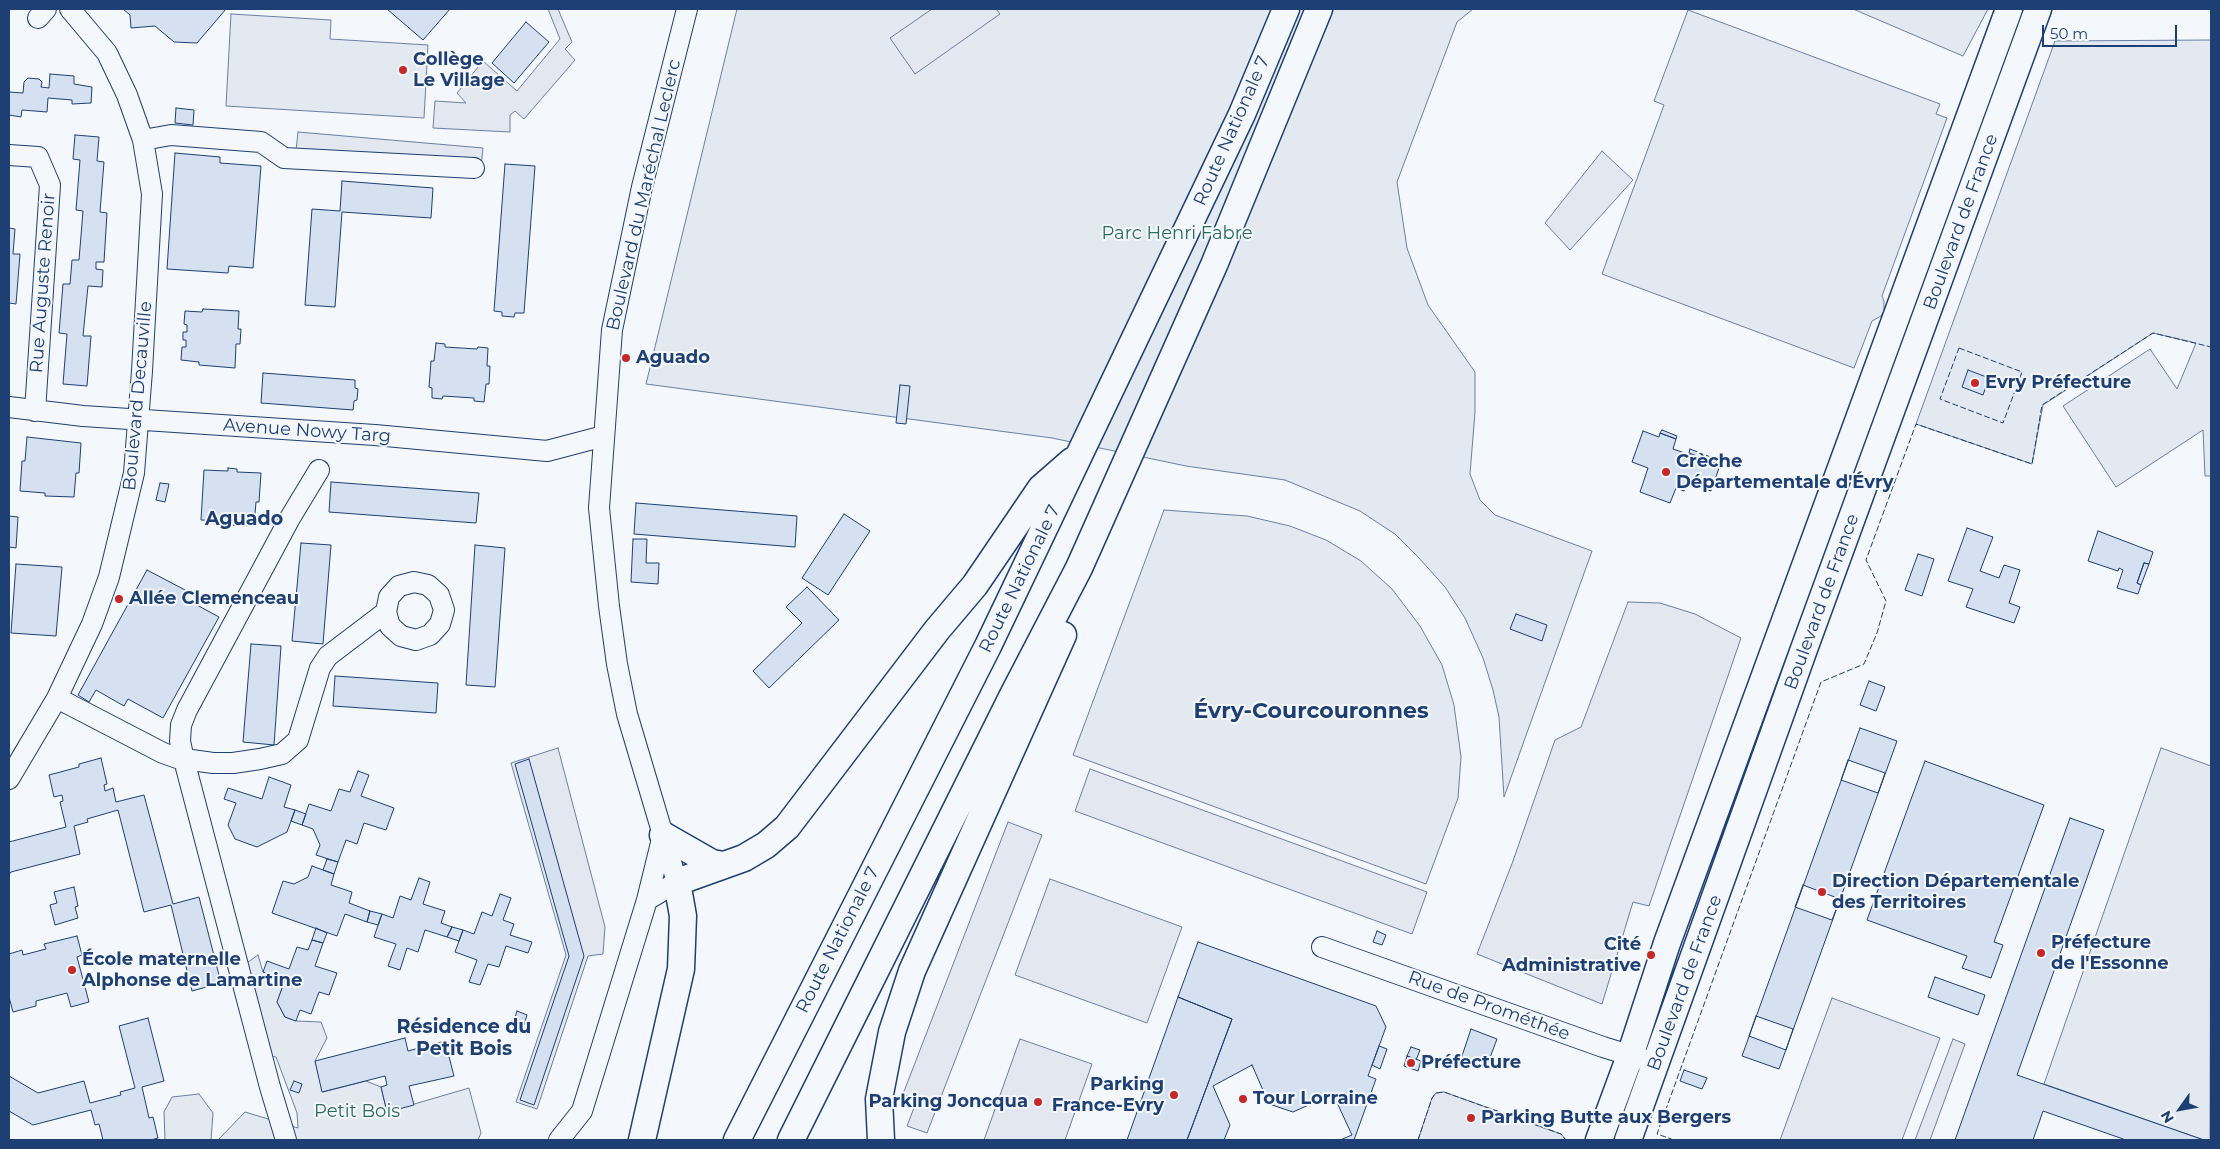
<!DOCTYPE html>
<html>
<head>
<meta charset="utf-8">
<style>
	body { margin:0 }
	#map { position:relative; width:2220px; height:1149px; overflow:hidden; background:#f4f7fb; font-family:Montserrat,sans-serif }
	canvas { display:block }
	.frame { position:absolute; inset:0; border:10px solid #1d3f73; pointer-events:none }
	.north { position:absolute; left:2155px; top:1084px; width:50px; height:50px; -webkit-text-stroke:4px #f4f7fb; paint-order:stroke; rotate:238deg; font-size:14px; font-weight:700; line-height:20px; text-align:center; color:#1d3f73 }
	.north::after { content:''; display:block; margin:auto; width:18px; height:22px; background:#1d3f73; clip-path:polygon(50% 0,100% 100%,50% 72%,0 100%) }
	.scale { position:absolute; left:2042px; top:25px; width:135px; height:22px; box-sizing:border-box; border:2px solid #1d3f73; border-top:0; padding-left:6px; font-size:15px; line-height:18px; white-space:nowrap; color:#1d3f73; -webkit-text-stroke:4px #f4f7fb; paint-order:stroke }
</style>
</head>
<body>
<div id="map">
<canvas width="2220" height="1149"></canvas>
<div class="frame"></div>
<div class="north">N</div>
<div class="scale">50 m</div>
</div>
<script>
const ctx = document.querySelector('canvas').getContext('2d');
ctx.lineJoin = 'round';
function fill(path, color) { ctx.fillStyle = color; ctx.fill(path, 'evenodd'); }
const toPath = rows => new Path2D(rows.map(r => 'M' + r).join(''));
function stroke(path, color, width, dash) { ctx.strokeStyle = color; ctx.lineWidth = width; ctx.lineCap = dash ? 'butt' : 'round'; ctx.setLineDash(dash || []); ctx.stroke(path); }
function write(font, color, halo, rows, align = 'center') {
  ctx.font = font + ' Montserrat,sans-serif'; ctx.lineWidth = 4; ctx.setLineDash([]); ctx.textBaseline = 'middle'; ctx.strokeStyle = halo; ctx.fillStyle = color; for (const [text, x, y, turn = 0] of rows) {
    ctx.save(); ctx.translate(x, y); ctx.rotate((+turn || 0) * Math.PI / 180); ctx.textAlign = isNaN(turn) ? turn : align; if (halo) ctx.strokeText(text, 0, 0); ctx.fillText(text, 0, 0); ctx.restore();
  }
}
const green = toPath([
	[737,9,1473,9,1457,22,1397,182,1407,248,1428,305,1475,372,1475,412,1470,474,1480,500,1495,515,1592,551,1504,797,1499,717,1493,690,1483,658,1465,618,1445,587,1419,558,1395,534,1360,511,1285,480,1186,466,1052,438,646,384,737,9],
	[1853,9,1988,9,1963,56,1853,9],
	[1688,10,1940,104,1936,114,1947,118,1882,296,1884,301,1884,311,1881,316,1872,321,1854,368,1602,274,1664,105,1654,101,1688,10],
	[231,14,331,20,330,39,428,45,424,118,226,106,231,14],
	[2211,40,2211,476,2205,476,2203,430,2116,487,2063,406,2150,349,2177,389,2196,343,2153,333,2043,405,2032,464,1916,424,2055,41,2211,40],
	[1164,510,1247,516,1290,526,1326,540,1361,561,1392,589,1420,626,1442,665,1454,705,1461,757,1458,798,1426,884,1073,755,1164,510],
	[2161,748,2211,766,2210,1140,2204,1140,2044,1084,2161,748],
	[258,955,263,972,285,980,277,1002,285,1017,296,1021,321,1022,327,1038,315,1061,323,1092,366,1081,381,1087,387,1112,469,1088,481,1133,478,1140,218,1140,245,1112,298,1128,297,1113,276,1057,265,1055,237,970,258,955],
	[199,1094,213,1113,211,1140,165,1140,164,1112,172,1097,199,1094]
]);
fill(green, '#e3e9f0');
stroke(green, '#687fa3', 1);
const parking = toPath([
	[548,9,558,9,572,42,565,49,575,60,524,119,515,111,510,115,510,132,433,128,435,101,466,103,457,93,483,61,517,91,560,39,548,9],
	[932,9,996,9,1000,14,915,74,890,38,932,9],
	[298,132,483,148,480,176,295,160,298,132],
	[1602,151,1633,180,1570,250,1545,223,1602,151],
	[1628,602,1660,603,1695,614,1741,638,1649,906,1633,902,1602,1004,1477,954,1513,861,1555,740,1581,727,1628,602],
	[558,748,605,927,603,954,588,956,537,1109,516,1102,566,955,511,763,558,748],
	[1090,769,1427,892,1412,934,1075,811,1090,769],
	[1008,822,1042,835,927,1133,907,1126,917,1100,903,1094,1008,822],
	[1050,879,1182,927,1147,1023,1015,975,1050,879],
	[1832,998,1940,1038,1902,1140,1780,1140,1832,998],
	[1020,1039,1092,1064,1065,1140,984,1140,1020,1039],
	[1953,1039,1965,1044,1930,1140,1915,1140,1953,1039],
	[1444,1092,1561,1134,1566,1140,1418,1140,1432,1098,1436,1093,1444,1092]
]);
fill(parking, '#e3e8f0');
stroke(parking, '#687fa3', 1);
const building = toPath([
	[123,9,226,9,197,43,174,42,155,26,131,28,130,15,123,9],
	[387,9,450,9,423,40,387,9],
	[526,22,549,42,514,83,492,63,526,22],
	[50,74,74,76,74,84,92,87,91,103,72,104,72,100,48,98,47,112,22,110,21,117,9,115,9,92,23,93,24,82,28,78,39,79,42,82,41,87,49,88,50,74],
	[176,108,194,110,193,125,175,123,176,108],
	[75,135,99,137,97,161,104,162,100,212,107,213,104,262,96,262,96,269,103,270,102,287,88,286,83,336,91,336,87,386,63,384,67,334,59,333,63,284,70,284,72,260,79,260,83,211,76,210,80,160,73,159,75,135],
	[175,153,220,157,220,163,261,166,253,268,229,266,228,273,167,269,175,153],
	[505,164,535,166,524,313,515,313,514,317,502,316,502,312,494,311,505,164],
	[342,181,433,188,431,218,342,212,335,307,305,305,312,209,340,211,342,181],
	[9,228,15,229,13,254,20,254,16,304,9,303,9,310,9,228],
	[203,309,239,311,238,329,241,329,240,344,236,344,235,368,199,365,199,362,181,360,182,347,186,347,186,340,183,340,183,332,187,332,187,325,184,324,185,311,202,312,203,309],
	[436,343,445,344,445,347,477,349,478,347,488,348,487,366,490,366,489,384,486,384,484,402,474,401,474,398,443,396,442,399,432,398,432,388,429,387,431,361,434,361,436,343],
	[1968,370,1989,378,1983,395,1962,387,1968,370],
	[263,373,355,380,355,388,358,389,357,400,354,401,353,410,261,403,263,373],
	[900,385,910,386,906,424,896,423,900,385],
	[1662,430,1677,436,1676,439,1660,433,1662,430],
	[1643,431,1659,437,1660,433,1676,439,1673,449,1720,465,1711,491,1687,483,1684,491,1676,488,1670,503,1640,492,1648,468,1632,462,1643,431],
	[27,437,81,443,79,473,76,473,74,497,45,496,45,493,20,491,22,461,25,461,27,437],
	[1690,449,1721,461,1720,465,1689,453,1690,449],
	[228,468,237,469,237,472,261,473,259,502,256,502,254,526,225,525,225,521,201,520,204,470,228,471,228,468],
	[331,482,479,493,476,523,329,512,331,482],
	[160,483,169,484,165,502,156,500,160,483],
	[636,503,797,516,795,547,634,534,636,503],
	[844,514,870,531,828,595,802,578,844,514],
	[9,516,18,517,16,548,9,547,9,516],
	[1967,528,1993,537,1980,571,1999,578,2004,565,2020,570,2009,603,2020,607,2014,623,1966,607,1973,589,1948,581,1967,528],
	[2098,531,2153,552,2149,564,2144,563,2137,583,2141,585,2138,594,2117,588,2123,570,2119,568,2118,571,2088,561,2098,531],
	[633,539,647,539,646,563,659,563,658,584,631,582,633,539],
	[301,543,331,545,323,644,292,641,301,543],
	[475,545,505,548,495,687,466,685,475,545],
	[1918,554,1934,559,1922,596,1905,590,1918,554],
	[2144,563,2149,564,2141,585,2137,583,2144,563],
	[16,564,62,567,56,636,11,633,16,564],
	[147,570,187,591,184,598,219,617,163,718,128,699,124,706,96,690,89,702,78,695,147,570],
	[807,587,839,620,769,688,753,671,802,623,786,607,807,587],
	[1516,614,1547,625,1542,641,1510,629,1516,614],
	[251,644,281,646,274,745,243,742,251,644],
	[335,676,438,683,436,713,333,706,335,676],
	[1869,681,1885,687,1876,711,1860,705,1869,681],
	[1860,728,1897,741,1779,1069,1742,1056,1860,728],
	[101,758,107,784,104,785,105,791,113,788,116,802,144,795,173,904,199,897,221,983,192,991,171,905,144,912,118,810,87,819,88,822,74,826,80,854,11,872,9,875,9,842,66,827,60,802,63,801,62,795,54,797,49,775,79,767,79,764,101,758],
	[529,759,584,956,534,1105,520,1100,569,956,515,764,529,759],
	[1848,760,1885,773,1878,793,1841,780,1848,760],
	[1925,761,2044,805,1994,942,2003,945,1991,978,1962,968,1967,956,1867,920,1925,761],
	[358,771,369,775,361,796,394,808,386,830,364,823,357,844,346,840,338,862,316,855,320,845,313,829,302,825,309,804,331,811,339,789,350,792,358,771],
	[269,777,291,785,284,807,295,810,287,832,257,847,235,839,228,825,236,803,224,799,228,788,262,799,269,777],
	[295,810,306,814,302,825,291,821,295,810],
	[2070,818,2104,830,2017,1075,2204,1140,2126,1140,2043,1111,2033,1140,1955,1140,2070,818],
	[327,859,338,862,334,874,323,870,327,859],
	[312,866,334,874,331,885,352,892,349,903,370,911,367,922,345,914,337,936,272,913,283,881,294,884,308,877,312,866],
	[419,878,430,882,423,904,445,911,441,923,452,927,447,937,425,930,418,952,407,948,400,970,388,966,396,944,374,937,382,914,393,918,400,896,411,900,419,878],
	[1803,885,1840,899,1832,920,1795,907,1803,885],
	[74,887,78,906,75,907,78,918,55,925,50,905,57,903,54,892,74,887],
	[500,894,511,898,503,920,514,924,510,935,532,942,528,953,506,946,499,967,488,964,480,985,469,982,477,960,455,952,463,930,474,934,482,912,492,916,500,894],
	[370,911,382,914,378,925,367,922,370,911],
	[452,927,463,930,459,941,447,937,452,927],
	[316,928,327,933,323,943,312,940,316,928],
	[1377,931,1386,935,1382,945,1373,942,1377,931],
	[77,936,82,955,77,957,89,1002,71,1007,67,993,36,1001,36,1006,13,1012,9,997,9,954,22,950,23,955,46,949,44,944,77,936],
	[312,940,323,943,315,966,337,973,329,995,319,992,311,1014,300,1010,296,1021,285,1017,277,1002,285,980,263,972,267,961,289,969,297,947,308,950,312,940],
	[1198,942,1376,1006,1386,1027,1368,1076,1376,1079,1354,1140,1187,1140,1232,1019,1178,997,1198,942],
	[1935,977,1985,995,1978,1015,1928,997,1935,977],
	[1178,997,1232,1019,1187,1140,1127,1140,1178,997],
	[517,1011,527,1015,524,1025,514,1021,517,1011],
	[1756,1016,1793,1029,1786,1050,1749,1036,1756,1016],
	[148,1018,164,1081,142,1087,149,1118,153,1117,158,1138,151,1140,103,1140,99,1124,95,1125,91,1110,33,1125,9,1111,9,1076,38,1093,84,1081,90,1103,121,1095,120,1092,135,1088,119,1026,148,1018],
	[1471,1029,1497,1039,1486,1068,1461,1059,1471,1029],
	[405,1038,408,1051,445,1041,454,1076,409,1086,414,1105,387,1112,381,1087,387,1085,385,1076,322,1092,315,1061,405,1038],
	[1379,1046,1387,1049,1380,1069,1372,1065,1379,1046],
	[1411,1047,1420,1050,1416,1060,1407,1056,1411,1047],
	[1407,1056,1421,1061,1418,1071,1404,1066,1407,1056],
	[1252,1065,1269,1104,1293,1112,1333,1094,1352,1135,1340,1140,1224,1140,1230,1125,1213,1086,1252,1065],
	[1684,1070,1707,1078,1702,1089,1680,1081,1684,1070],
	[294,1081,302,1084,299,1093,290,1090,294,1081]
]);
fill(building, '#d5e0f0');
stroke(building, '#1d3f73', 1);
const minor = toPath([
	[38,18,46,9],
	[143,140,171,135,261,142,284,158,474,168],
	[9,155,38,157,50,185,35,411],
	[9,407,83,416,375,435,547,451,604,436],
	[57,698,163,753,177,758,213,763,233,763,260,759,282,754,298,740,320,668,328,656,386,612,389,597,399,586,414,582,428,585,439,595,444,610,440,624,430,635,416,640,401,636,390,626,386,612],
	[9,779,57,698,92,624,109,577,134,473,142,371,152,194,143,140,127,95,107,53,70,9],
	[647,900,677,882,627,714,617,664,609,606,599,508,612,330,642,187,687,9],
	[1322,947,1603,1047,1642,1059],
	[286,1140,270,1087,184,760,180,741,181,725,187,710,290,518,319,470],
	[559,1140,582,1111,647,900,663,835]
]);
const major = toPath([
	[663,835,712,863,723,865],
	[642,1140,681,969,683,916,677,882,744,858,766,845,787,827,937,630,975,585,1041,488,1072,461],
	[737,1140,988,646,1242,114,1286,9],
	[791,1140,1013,695,1079,568,1214,265,1319,9],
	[881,1140,879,1099,892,1032,912,971,1063,635],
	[1599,1140,1630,1056,1667,943,2009,9],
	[1628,1140,1804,649,2038,9]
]);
stroke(minor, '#1d3f73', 22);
stroke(major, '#1d3f73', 29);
stroke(minor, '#f4f7fb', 20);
stroke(major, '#f4f7fb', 26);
stroke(toPath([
	[1959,348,2022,372,2003,423,1940,399,1959,348],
	[1418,1140,1432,1098,1436,1093,1444,1092,1561,1134,1566,1140],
	[1674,1140,1657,1134,1821,682,1864,664,1877,633,1886,601,1866,560,1916,424,2032,464,2042,405,2153,333,2211,347]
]), '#1d3f73', 1, [6, 2.5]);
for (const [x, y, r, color] of [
	[403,70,5,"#c62828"],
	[626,358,5,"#c62828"],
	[1975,383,5,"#c62828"],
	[1666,472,5,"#c62828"],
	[119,599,5,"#c62828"],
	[1822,892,5,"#c62828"],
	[2041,953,5,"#c62828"],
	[1651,955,5,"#c62828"],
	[72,970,5,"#c62828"],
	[1411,1063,5,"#c62828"],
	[1174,1095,5,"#c62828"],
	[1243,1099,5,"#c62828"],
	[1038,1102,5,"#c62828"],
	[1471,1118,5,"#c62828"]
]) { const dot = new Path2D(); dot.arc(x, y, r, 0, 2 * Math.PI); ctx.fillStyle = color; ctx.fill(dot); stroke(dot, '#f4f7fb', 2); }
write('bold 18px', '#1d3f73', '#f4f7fb', [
	["Collège",413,60],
	["Le Village",413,81],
	["Aguado",636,358],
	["Evry Préfecture",1985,383],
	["Crèche",1676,462],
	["Départementale d'Évry",1676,483],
	["Allée Clemenceau",129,599],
	["Direction Départementale",1832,882],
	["des Territoires",1832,903],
	["Préfecture",2051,943],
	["de l'Essonne",2051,964],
	["Cité",1641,945,"right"],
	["Administrative",1641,966,"right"],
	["École maternelle",82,960],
	["Alphonse de Lamartine",82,981],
	["Préfecture",1421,1063],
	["Parking",1164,1085,"right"],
	["France-Evry",1164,1106,"right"],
	["Tour Lorraine",1253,1099],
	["Parking Joncqua",1028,1102,"right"],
	["Parking Butte aux Bergers",1481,1118]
], 'left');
write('18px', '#1d3f73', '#f4f7fb', [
	["Route Nationale 7",1232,131,-66],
	["Boulevard du Maréchal Leclerc",644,195,-77],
	["Boulevard de France",1961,222,-70],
	["Rue Auguste Renoir",43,283,-86],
	["Boulevard Decauville",138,396,-85],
	["Avenue Nowy Targ",307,431,4],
	["Route Nationale 7",1020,579,-64],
	["Boulevard de France",1822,602,-70],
	["Route Nationale 7",838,940,-63],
	["Boulevard de France",1685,983,-70],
	["Rue de Prométhée",1489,1006,20]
]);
write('18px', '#2c6c60', '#f4f7fb', [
	["Parc Henri Fabre",1177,234],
	["Petit Bois",357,1112]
]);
write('bold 19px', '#1d3f73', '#f4f7fb', [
	["Aguado",244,519],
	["Résidence du",464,1027],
	["Petit Bois",464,1049]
]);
write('bold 22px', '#1d3f73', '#f4f7fb', [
	["Évry-Courcouronnes",1311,712]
]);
</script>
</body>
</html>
